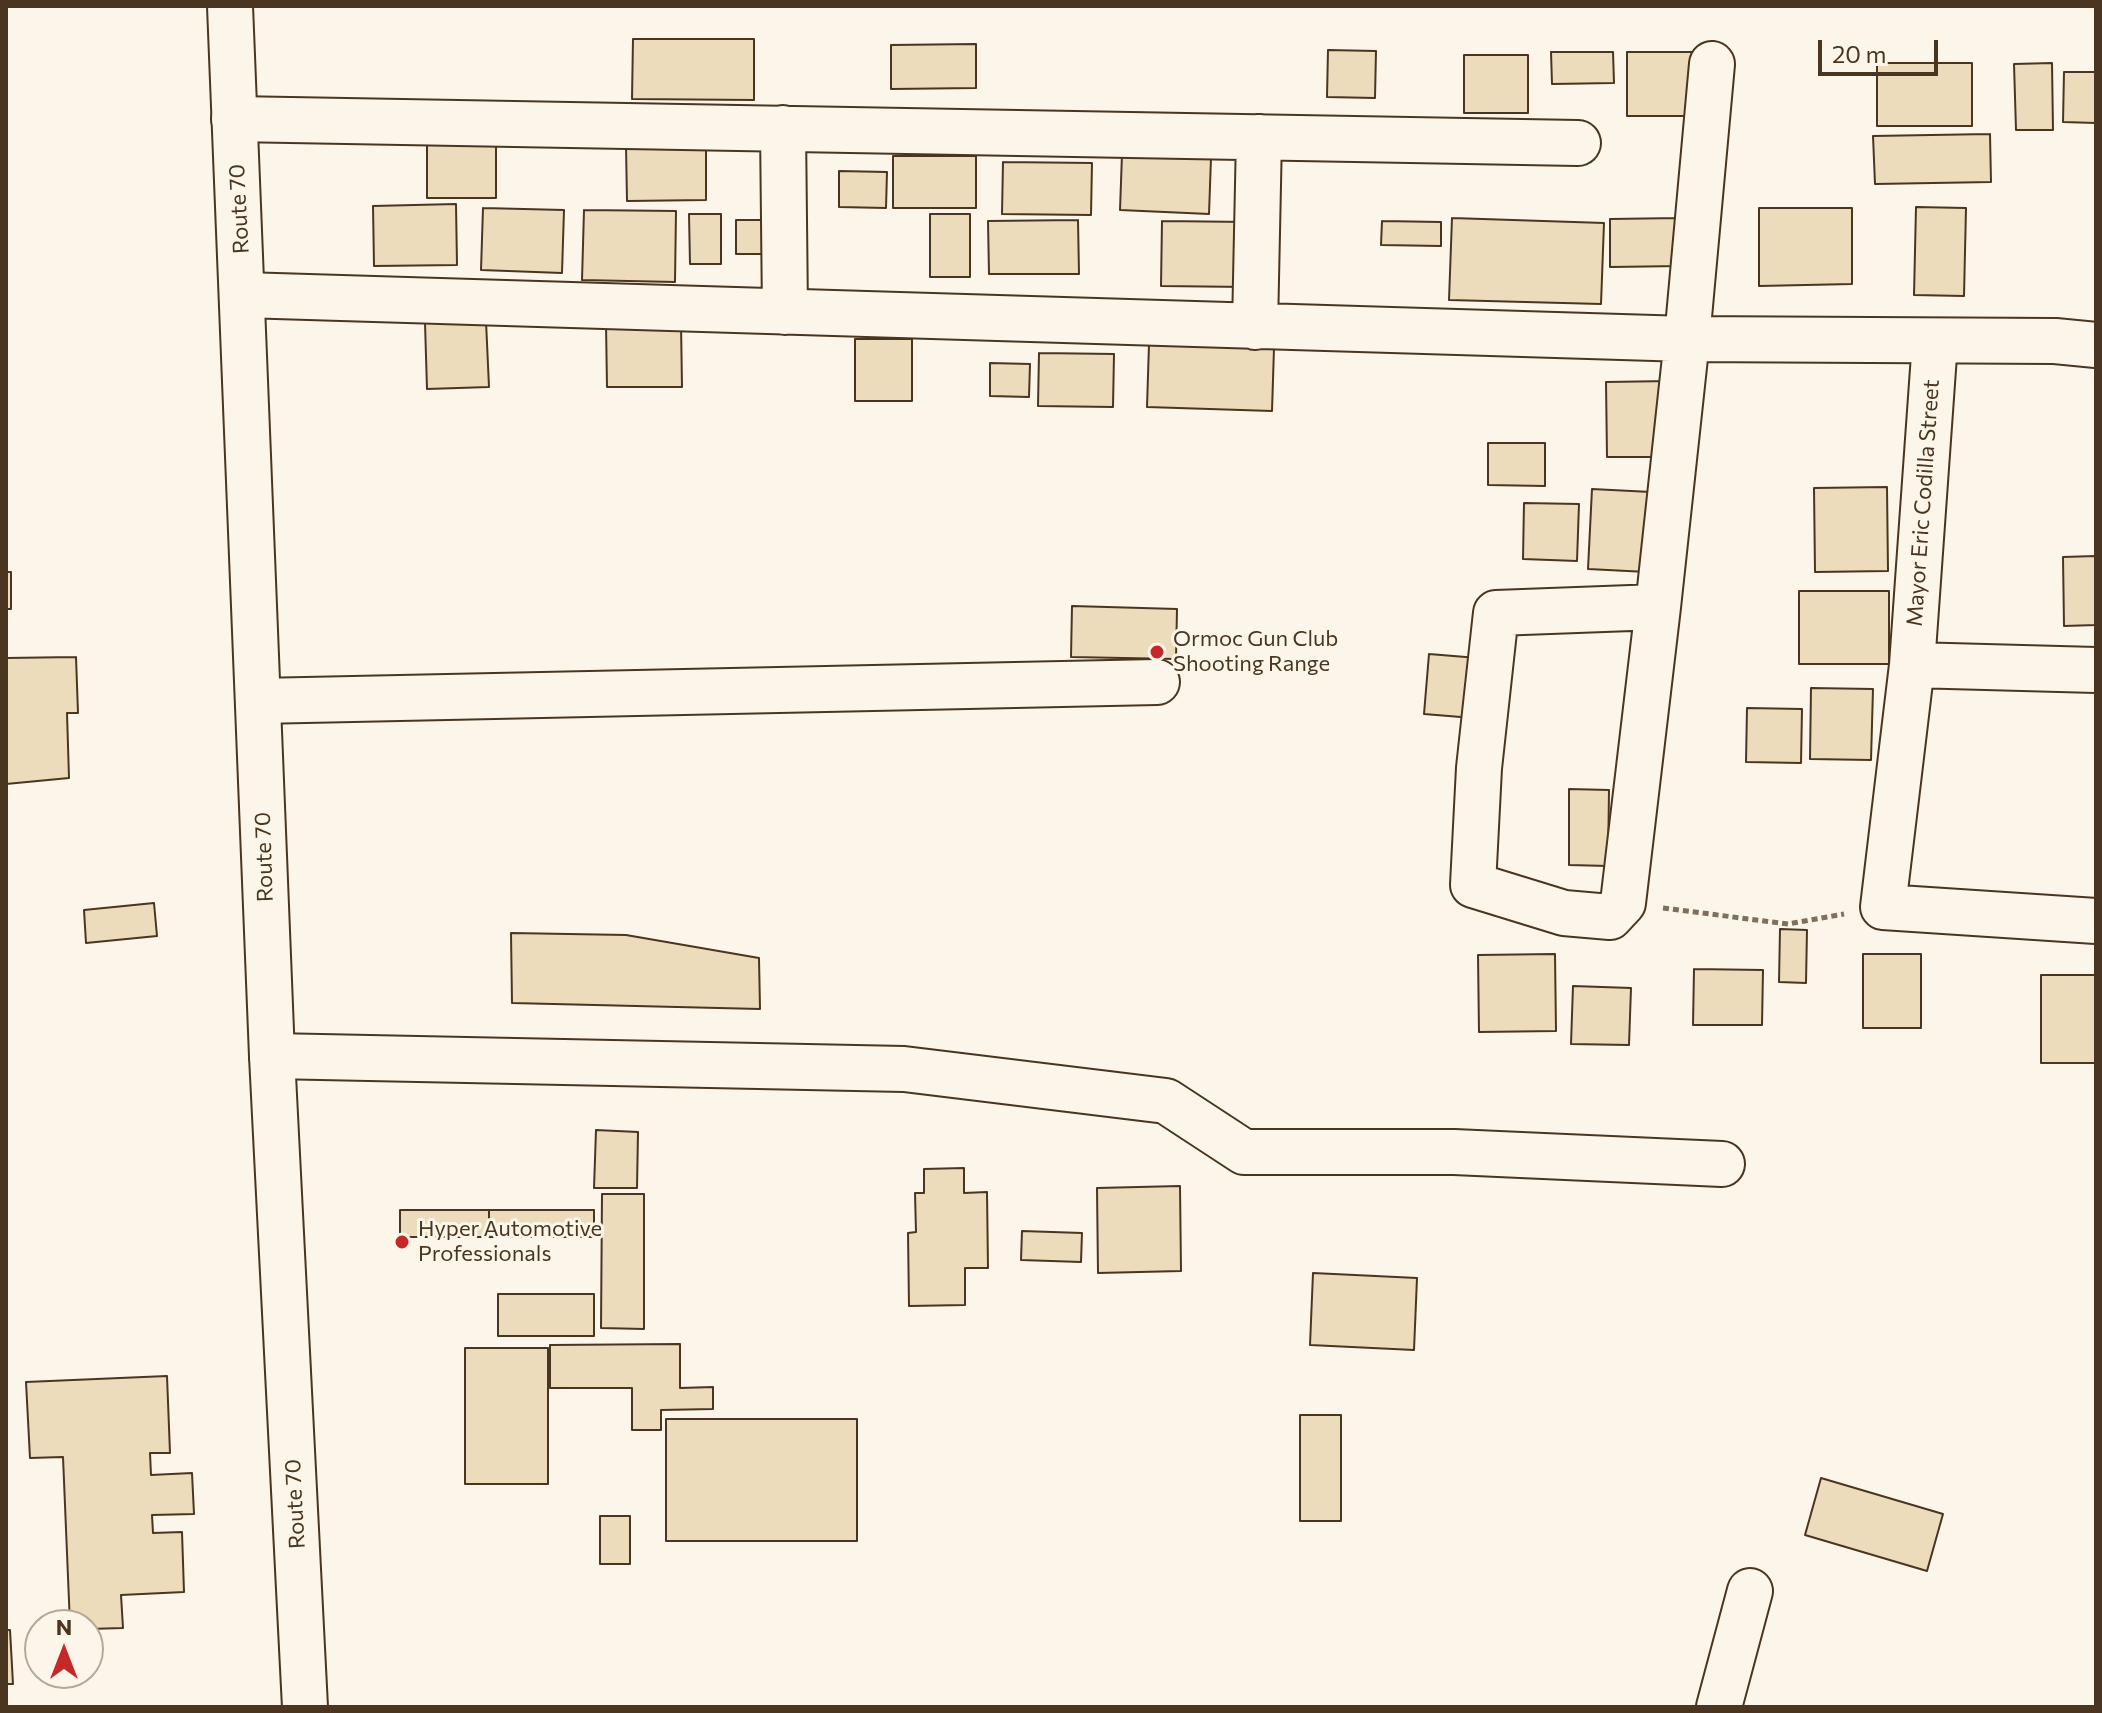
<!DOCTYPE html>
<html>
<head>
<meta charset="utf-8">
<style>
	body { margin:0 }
	#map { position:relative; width:2102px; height:1713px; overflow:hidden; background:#fbf6e9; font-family:Commissioner,sans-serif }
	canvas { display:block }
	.frame { position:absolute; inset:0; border:8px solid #4a3520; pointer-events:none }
	.north { position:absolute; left:24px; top:1609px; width:80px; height:80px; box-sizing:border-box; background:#fbf6e9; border:2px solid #b4a999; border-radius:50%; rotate:0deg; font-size:22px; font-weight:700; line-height:32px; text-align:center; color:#4a3520 }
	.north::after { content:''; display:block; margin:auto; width:28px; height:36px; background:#c62828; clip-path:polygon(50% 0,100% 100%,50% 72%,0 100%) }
	.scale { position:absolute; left:1818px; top:40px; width:120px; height:36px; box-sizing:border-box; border:4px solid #4a3520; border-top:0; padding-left:10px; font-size:24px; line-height:28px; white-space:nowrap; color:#4a3520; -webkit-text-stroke:6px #fbf6e9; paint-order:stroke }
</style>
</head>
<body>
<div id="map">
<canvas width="2102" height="1713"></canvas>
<div class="frame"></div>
<div class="north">N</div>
<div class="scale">20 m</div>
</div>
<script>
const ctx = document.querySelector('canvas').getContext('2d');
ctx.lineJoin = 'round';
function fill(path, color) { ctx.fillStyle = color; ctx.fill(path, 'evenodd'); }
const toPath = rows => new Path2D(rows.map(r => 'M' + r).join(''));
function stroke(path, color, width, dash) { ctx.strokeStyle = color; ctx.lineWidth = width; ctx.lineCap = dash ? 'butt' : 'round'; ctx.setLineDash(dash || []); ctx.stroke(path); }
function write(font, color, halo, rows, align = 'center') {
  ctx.font = font + ' Commissioner,sans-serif'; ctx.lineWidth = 6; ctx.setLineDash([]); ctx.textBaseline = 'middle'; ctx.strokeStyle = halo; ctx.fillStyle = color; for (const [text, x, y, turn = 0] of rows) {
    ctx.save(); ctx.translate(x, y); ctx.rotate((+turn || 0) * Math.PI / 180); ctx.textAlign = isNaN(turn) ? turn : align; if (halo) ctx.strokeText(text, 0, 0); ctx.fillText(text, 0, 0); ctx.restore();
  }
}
const building = toPath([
	[633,39,754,39,754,100,632,99,633,39],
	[976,44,976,88,891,89,891,45,976,44],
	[1328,50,1376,51,1375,98,1327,97,1328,50],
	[1551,52,1613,52,1614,83,1552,84,1551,52],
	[1627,52,1706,52,1707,116,1627,116,1627,52],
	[1464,55,1528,55,1528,113,1464,113,1464,55],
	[1877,63,1972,63,1972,126,1877,126,1877,63],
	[2052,63,2053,130,2016,130,2014,64,2052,63],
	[2064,72,2096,72,2096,123,2063,122,2064,72],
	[1990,134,1991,182,1875,184,1873,136,1990,134],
	[427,144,496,144,496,198,427,198,427,144],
	[706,144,706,200,627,201,626,146,706,144],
	[1122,154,1211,158,1209,214,1120,210,1122,154],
	[893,156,976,156,976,208,893,208,893,156],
	[1003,162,1092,163,1091,215,1002,214,1003,162],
	[839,171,887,172,886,208,839,207,839,171],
	[456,204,457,265,374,266,373,206,456,204],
	[1916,207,1966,208,1964,296,1914,295,1916,207],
	[483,208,564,210,562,273,481,270,483,208],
	[1759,208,1852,208,1852,284,1759,286,1759,208],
	[584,210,676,211,675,282,582,280,584,210],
	[689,214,721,214,721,264,690,264,689,214],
	[930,214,970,214,970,277,930,277,930,214],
	[1452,218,1604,223,1601,304,1449,300,1452,218],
	[1680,218,1681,266,1610,267,1610,219,1680,218],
	[736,220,777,220,777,254,736,254,736,220],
	[1078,220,1079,274,989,274,988,221,1078,220],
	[1162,221,1248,222,1247,287,1161,286,1162,221],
	[1382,221,1441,222,1441,246,1381,245,1382,221],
	[486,321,489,387,427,389,425,323,486,321],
	[681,323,682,387,607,387,606,324,681,323],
	[855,339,912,339,912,401,855,401,855,339],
	[1149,344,1274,348,1272,411,1147,407,1149,344],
	[1039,353,1114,354,1113,407,1038,406,1039,353],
	[990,363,1030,364,1029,397,990,396,990,363],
	[1670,381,1671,457,1607,457,1606,382,1670,381],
	[1488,443,1545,443,1545,486,1488,485,1488,443],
	[1887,487,1888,571,1815,572,1814,488,1887,487],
	[1592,489,1651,492,1647,572,1588,569,1592,489],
	[1524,503,1579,504,1577,561,1523,559,1524,503],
	[2096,556,2096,625,2064,626,2063,557,2096,556],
	[6,572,11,572,11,609,6,609,6,572],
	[1799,591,1889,591,1889,664,1799,664,1799,591],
	[1072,606,1177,609,1176,659,1071,657,1072,606],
	[1429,654,1478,658,1473,718,1424,714,1429,654],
	[76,657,78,713,67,713,69,778,6,784,6,658,76,657],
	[1811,688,1873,689,1871,760,1810,759,1811,688],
	[1747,708,1802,709,1801,763,1746,762,1747,708],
	[1569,789,1609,790,1608,866,1569,865,1569,789],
	[154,903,157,936,86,943,84,910,154,903],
	[1780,929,1807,930,1806,983,1779,982,1780,929],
	[511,933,626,935,759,958,760,1009,512,1003,511,933],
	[1555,954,1556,1031,1479,1032,1478,955,1555,954],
	[1863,954,1921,954,1921,1028,1863,1028,1863,954],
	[1694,969,1763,970,1762,1025,1693,1025,1694,969],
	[2041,975,2096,975,2096,1063,2041,1063,2041,975],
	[1573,986,1631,988,1629,1045,1571,1044,1573,986],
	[596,1130,638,1132,637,1188,594,1188,596,1130],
	[964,1168,964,1193,987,1192,988,1268,965,1268,965,1305,909,1306,908,1233,916,1232,915,1193,924,1193,924,1169,964,1168],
	[1180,1186,1181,1271,1098,1273,1097,1188,1180,1186],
	[602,1194,644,1194,644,1329,601,1328,602,1194],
	[400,1210,489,1210,489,1237,400,1237,400,1210],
	[489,1210,594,1210,594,1237,489,1237,489,1210],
	[1022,1231,1082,1233,1081,1262,1021,1260,1022,1231],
	[1313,1273,1417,1278,1414,1350,1310,1345,1313,1273],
	[498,1294,594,1294,594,1336,498,1336,498,1294],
	[680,1344,680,1388,713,1387,713,1409,661,1410,661,1430,632,1430,632,1388,550,1388,550,1345,680,1344],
	[465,1348,548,1348,548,1484,465,1484,465,1348],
	[167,1376,170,1453,150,1453,151,1475,192,1473,194,1514,152,1515,153,1533,182,1532,184,1592,121,1595,123,1628,88,1629,88,1625,70,1625,63,1457,30,1458,26,1382,167,1376],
	[1300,1415,1341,1415,1341,1521,1300,1521,1300,1415],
	[666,1419,857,1419,857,1541,666,1541,666,1419],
	[1821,1478,1943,1514,1927,1571,1805,1535,1821,1478],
	[600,1516,630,1516,630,1564,600,1564,600,1516],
	[6,1630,10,1630,13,1684,6,1684,6,1630]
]);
fill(building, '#ecdcbc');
stroke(building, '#4a3520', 2);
const minor = toPath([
	[234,119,1578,143],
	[783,128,785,312],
	[243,295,1687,339,2055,341,2096,345],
	[1255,327,1259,137],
	[1935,341,1912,665,1883,907,2096,921],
	[1658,607,1496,613,1479,768,1473,885,1564,913,1610,917,1623,903,1658,607,1687,339,1712,64],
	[1912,665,2096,670],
	[258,701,1157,682],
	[272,1056,904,1069,1166,1101,1244,1152,1454,1152,1722,1164],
	[1719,1707,1750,1591]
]);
const highway = toPath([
	[230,6,272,1056,305,1707]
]);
stroke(minor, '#4a3520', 48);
stroke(highway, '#4a3520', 48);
stroke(toPath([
	[1663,908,1788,924,1844,914]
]), '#7f6f5c', 5, [6, 4]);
stroke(minor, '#fbf6e9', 44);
stroke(highway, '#fbf6e9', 44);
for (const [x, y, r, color] of [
	[1157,652,8,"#c62828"],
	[402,1242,8,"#c62828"]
]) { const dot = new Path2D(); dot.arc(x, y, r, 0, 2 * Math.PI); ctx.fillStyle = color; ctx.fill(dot); stroke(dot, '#fbf6e9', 3); }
write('22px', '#4a3520', '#fbf6e9', [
	["Route 70",239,209,-93],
	["Mayor Eric Codilla Street",1923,503,-86],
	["Route 70",264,857,-92],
	["Route 70",295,1504,-93]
]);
write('22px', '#4a3520', '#fbf6e9', [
	["Ormoc Gun Club",1173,639],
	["Shooting Range",1173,664],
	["Hyper Automotive",418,1229],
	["Professionals",418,1254]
], 'left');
</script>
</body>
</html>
